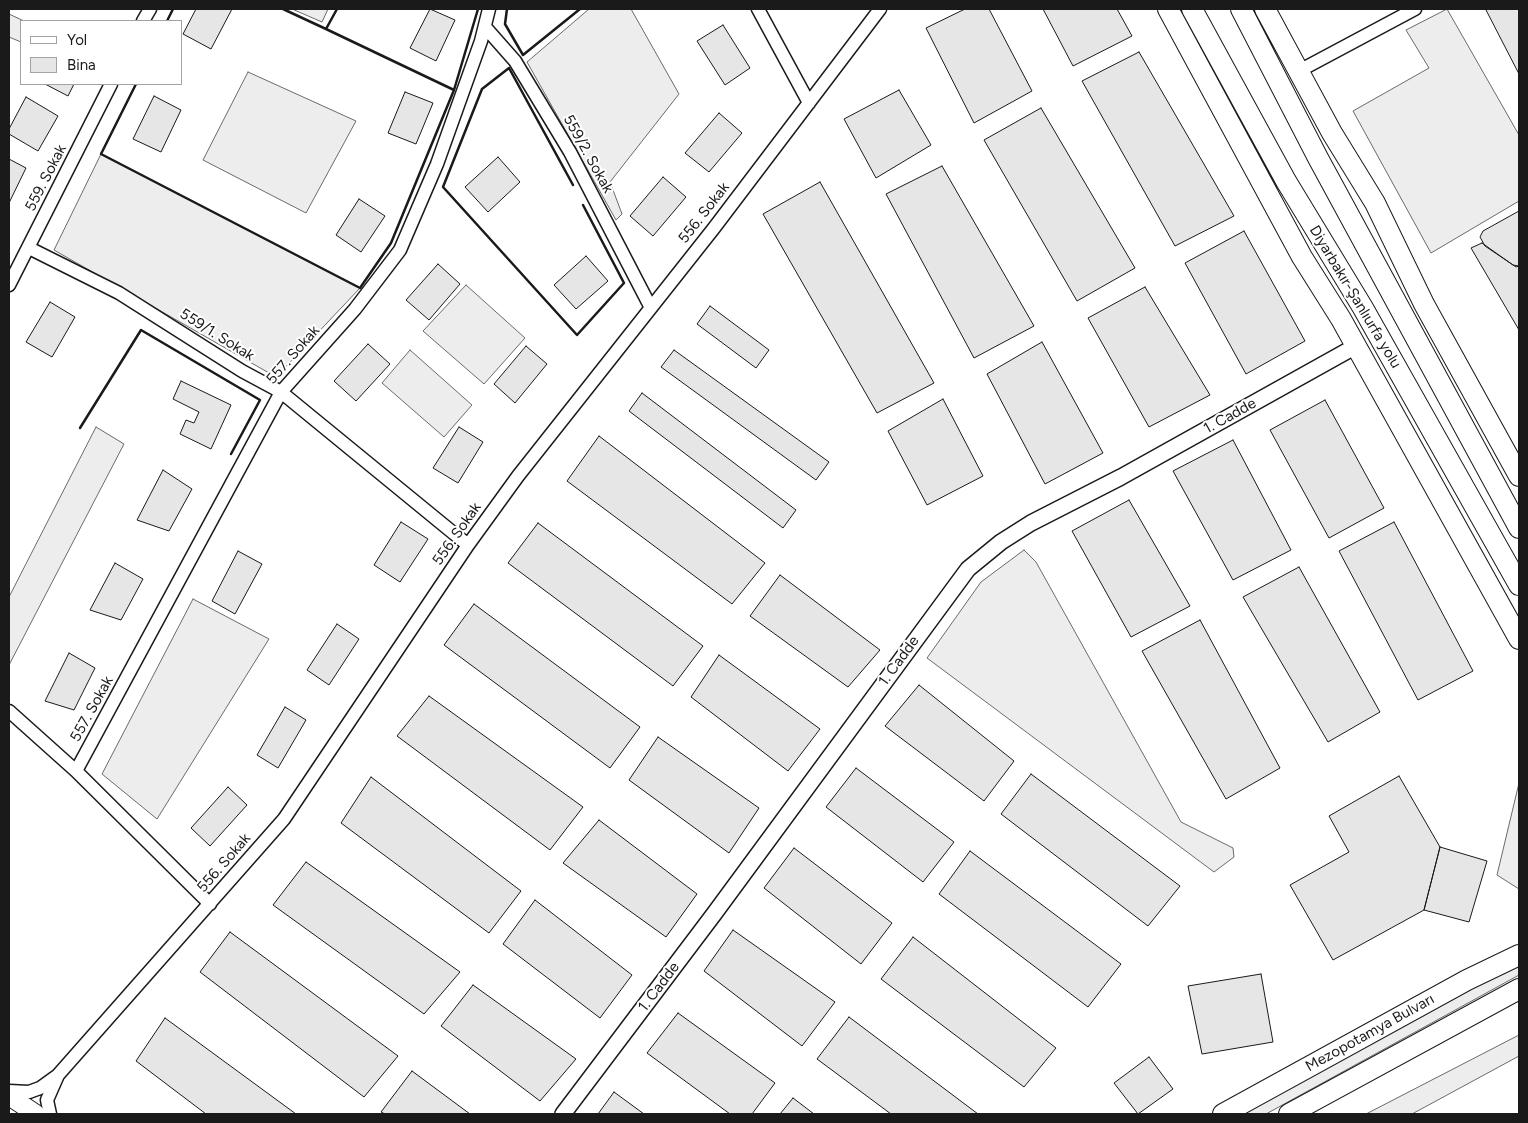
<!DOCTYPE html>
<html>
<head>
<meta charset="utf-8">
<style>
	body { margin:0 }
	#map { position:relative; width:1528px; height:1123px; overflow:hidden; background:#fff; font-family:Figtree,sans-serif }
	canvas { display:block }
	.frame { position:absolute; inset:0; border:10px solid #1a1a1a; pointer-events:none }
	.legend { position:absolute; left:20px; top:20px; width:162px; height:65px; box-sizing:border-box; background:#fff; border:1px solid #a3a3a3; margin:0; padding:6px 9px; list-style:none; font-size:15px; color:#1a1a1a }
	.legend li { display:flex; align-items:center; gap:10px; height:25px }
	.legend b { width:25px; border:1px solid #a3a3a3 }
</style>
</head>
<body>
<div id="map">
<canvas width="1528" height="1123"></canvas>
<div class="frame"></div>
<ul class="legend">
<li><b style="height:6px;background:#fff"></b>Yol</li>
<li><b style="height:14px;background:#e6e6e6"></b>Bina</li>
</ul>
</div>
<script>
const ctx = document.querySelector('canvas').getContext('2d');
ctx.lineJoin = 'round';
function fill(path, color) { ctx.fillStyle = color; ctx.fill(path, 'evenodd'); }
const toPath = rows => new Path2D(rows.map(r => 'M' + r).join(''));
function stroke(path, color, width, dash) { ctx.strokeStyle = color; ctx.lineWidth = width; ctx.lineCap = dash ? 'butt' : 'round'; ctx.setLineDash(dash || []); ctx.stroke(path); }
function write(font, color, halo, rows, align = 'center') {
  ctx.font = font + ' Figtree,sans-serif'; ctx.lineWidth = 4; ctx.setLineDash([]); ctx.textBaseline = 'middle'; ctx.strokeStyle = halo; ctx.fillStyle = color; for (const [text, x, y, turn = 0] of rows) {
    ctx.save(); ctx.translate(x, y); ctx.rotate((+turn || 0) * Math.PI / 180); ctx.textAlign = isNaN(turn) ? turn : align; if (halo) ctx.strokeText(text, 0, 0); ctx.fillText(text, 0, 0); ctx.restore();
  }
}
const built = toPath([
	[292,9,328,9,322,22,292,9],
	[589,9,631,9,679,94,610,182,622,214,616,220,527,62,589,9],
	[1447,9,1519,135,1519,201,1431,253,1353,111,1429,68,1406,30,1447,9],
	[9,14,24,21,21,21,21,42,9,37,9,14],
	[248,72,356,121,306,213,203,160,248,72],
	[101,154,360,288,276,377,54,250,101,154],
	[466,285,525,338,484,384,423,331,466,285],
	[410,350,472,405,444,437,382,383,410,350],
	[96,427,124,444,9,665,9,597,96,427],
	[1024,550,1036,562,1181,822,1233,848,1234,857,1214,872,927,658,981,582,1024,550],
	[193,599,269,639,157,819,102,774,193,599],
	[1519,783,1519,889,1497,875,1519,783],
	[1519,963,1519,975,1266,1114,1243,1114,1519,963],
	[1519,1035,1519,1056,1412,1114,1366,1114,1519,1035]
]);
fill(built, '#ededed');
stroke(built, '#6a6a6a', 1);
const building = toPath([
	[196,9,232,9,211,49,183,34,196,9],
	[430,9,455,20,436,61,410,48,430,9],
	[965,9,989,9,1032,91,974,123,926,28,965,9],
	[1043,9,1117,9,1132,36,1073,66,1043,9],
	[1489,9,1519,9,1519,74,1486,10,1489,9],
	[723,25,750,68,725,85,697,41,723,25],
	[1139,52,1234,216,1175,246,1082,81,1139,52],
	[45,84,74,84,68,96,45,84],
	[899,90,931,145,876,178,844,119,899,90],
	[405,92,433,103,416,144,388,133,405,92],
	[154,96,181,110,161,152,133,139,154,96],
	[26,97,58,116,38,151,9,134,9,129,26,97],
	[1041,108,1135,268,1077,301,984,140,1041,108],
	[719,113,742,133,709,172,685,153,719,113],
	[498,157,520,182,488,212,465,187,498,157],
	[9,159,26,168,9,203,9,159],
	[942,166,1034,326,974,358,886,194,942,166],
	[663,177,686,197,653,236,630,216,663,177],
	[820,182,934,383,877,413,763,214,820,182],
	[359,199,385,216,361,252,336,235,359,199],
	[1519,211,1519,266,1516,267,1485,246,1480,237,1483,231,1519,211],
	[1244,231,1305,341,1246,374,1185,263,1244,231],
	[1482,243,1513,265,1519,266,1519,330,1471,248,1482,243],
	[586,256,608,281,576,309,554,285,586,256],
	[438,264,460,284,429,320,406,300,438,264],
	[1145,287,1210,395,1149,427,1088,318,1145,287],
	[50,302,75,317,52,357,26,342,50,302],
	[710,306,769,350,756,368,697,324,710,306],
	[1042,342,1103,453,1045,484,987,374,1042,342],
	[368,344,390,364,356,401,334,381,368,344],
	[526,346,547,364,515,403,494,384,526,346],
	[674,350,829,462,816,480,661,367,674,350],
	[181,381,231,405,211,449,180,434,186,420,194,423,199,412,173,399,181,381],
	[642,393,796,510,783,528,629,411,642,393],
	[943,399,983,476,927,505,888,431,943,399],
	[1325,400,1384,508,1329,538,1270,430,1325,400],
	[459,427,483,442,458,483,433,468,459,427],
	[599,436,765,563,732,604,567,481,599,436],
	[1233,440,1291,550,1233,580,1173,471,1233,440],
	[163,470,192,489,169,531,137,520,163,470],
	[1129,500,1190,606,1131,637,1072,531,1129,500],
	[401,522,428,539,400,582,374,565,401,522],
	[1394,522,1473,671,1418,700,1339,551,1394,522],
	[538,523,703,646,673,686,508,563,538,523],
	[238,551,262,564,235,614,212,601,238,551],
	[115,563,143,579,121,620,90,610,115,563],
	[1299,567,1380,712,1328,742,1243,597,1299,567],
	[780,575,880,650,848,687,750,616,780,575],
	[474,604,640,727,610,768,444,645,474,604],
	[1200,620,1280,768,1226,799,1142,651,1200,620],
	[337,624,359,639,329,685,307,670,337,624],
	[69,653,95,668,74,710,45,701,69,653],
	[719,655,820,729,788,771,691,697,719,655],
	[919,685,1014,761,984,801,885,726,919,685],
	[429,696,583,807,550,850,397,736,429,696],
	[285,707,306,720,278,768,257,755,285,707],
	[658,737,759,808,729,853,629,780,658,737],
	[856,768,954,842,923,882,826,807,856,768],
	[1031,774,1180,886,1148,926,1001,814,1031,774],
	[1399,776,1440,847,1424,910,1333,960,1290,885,1349,852,1329,816,1399,776],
	[371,777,521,891,489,933,341,823,371,777],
	[228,787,247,805,210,846,191,828,228,787],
	[599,820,697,894,666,937,563,863,599,820],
	[1440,847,1487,861,1469,922,1424,910,1440,847],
	[794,848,892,923,861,964,764,888,794,848],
	[970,851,1121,964,1088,1007,939,894,970,851],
	[306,862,460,972,424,1014,273,905,306,862],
	[535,900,632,975,600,1018,503,944,535,900],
	[733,930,835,1002,802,1046,704,971,733,930],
	[230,932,398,1056,364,1097,200,972,230,932],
	[913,937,1056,1048,1024,1087,881,979,913,937],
	[1261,974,1273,1042,1202,1054,1188,986,1261,974],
	[473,985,576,1059,540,1101,441,1026,473,985],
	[678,1013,775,1083,752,1114,730,1114,647,1053,678,1013],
	[849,1017,978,1114,891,1114,817,1059,849,1017],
	[165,1018,296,1114,206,1114,136,1061,165,1018],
	[1149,1057,1173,1089,1138,1114,1114,1083,1149,1057],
	[412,1071,470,1114,385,1114,381,1112,412,1071],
	[614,1092,644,1114,598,1114,614,1092],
	[793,1098,814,1114,780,1114,793,1098]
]);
fill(building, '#e6e6e6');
stroke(building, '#1a1a1a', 1);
const minor = toPath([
	[758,9,809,103],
	[143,21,150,9],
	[485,27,515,61,570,152,650,306],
	[1297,72,1415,9],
	[29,248,119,293,242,371,281,392,468,545],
	[9,285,111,84],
	[9,711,76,771,210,904],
	[76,771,281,392,355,309,400,250,437,164,481,41,489,9],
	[58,1075,284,819,468,545,518,476,714,228,880,9],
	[9,1091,29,1092,40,1088,58,1075,47,1100,50,1114]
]);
const tertiary = toPath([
	[563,1114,714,914,968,569,1001,542,1031,523,1121,477,1356,346]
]);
const secondary = toPath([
	[9,1096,36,1114]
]);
const primary = toPath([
	[1223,1114,1467,980,1519,955],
	[1289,1114,1519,989]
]);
const trunk = toPath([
	[1168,9,1302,257,1341,319,1519,639],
	[1192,9,1286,181,1363,308,1519,585],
	[1241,9,1318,158,1519,528],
	[1265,9,1332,133,1375,203,1424,304,1519,476]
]);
stroke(minor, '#1a1a1a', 15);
stroke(tertiary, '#1a1a1a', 18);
stroke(secondary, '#1a1a1a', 20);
stroke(primary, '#1a1a1a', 22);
stroke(trunk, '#1a1a1a', 22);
stroke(minor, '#fff', 12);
stroke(tertiary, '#fff', 15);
stroke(secondary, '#fff', 18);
stroke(primary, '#fff', 20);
stroke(trunk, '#fff', 20);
stroke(toPath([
	[283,9,326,29,337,9],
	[507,9,505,24,523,55,580,9],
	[167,21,173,9],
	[136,84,101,154,360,288,391,243,454,90,326,29],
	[454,90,478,9],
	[573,185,509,68,482,89,443,187,577,335,624,283,583,205],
	[80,428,141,330,260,400,231,454]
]), '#1a1a1a', 2.5);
write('15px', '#1a1a1a', '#fff', [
	["559/2. Sokak",588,154,61],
	["559. Sokak",46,178,-63],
	["556. Sokak",704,213,-52],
	["Diyarbakır-Şanlıurfa yolu",1355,297,59],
	["559/1. Sokak",217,335,32],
	["557. Sokak",293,355,-49],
	["1. Cadde",1230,416,-29],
	["556. Sokak",457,534,-55],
	["1. Cadde",899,661,-54],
	["557. Sokak",92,709,-61],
	["556. Sokak",224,863,-49],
	["1. Cadde",659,987,-53],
	["Mezopotamya Bulvarı",1370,1033,-29]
]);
</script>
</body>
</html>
